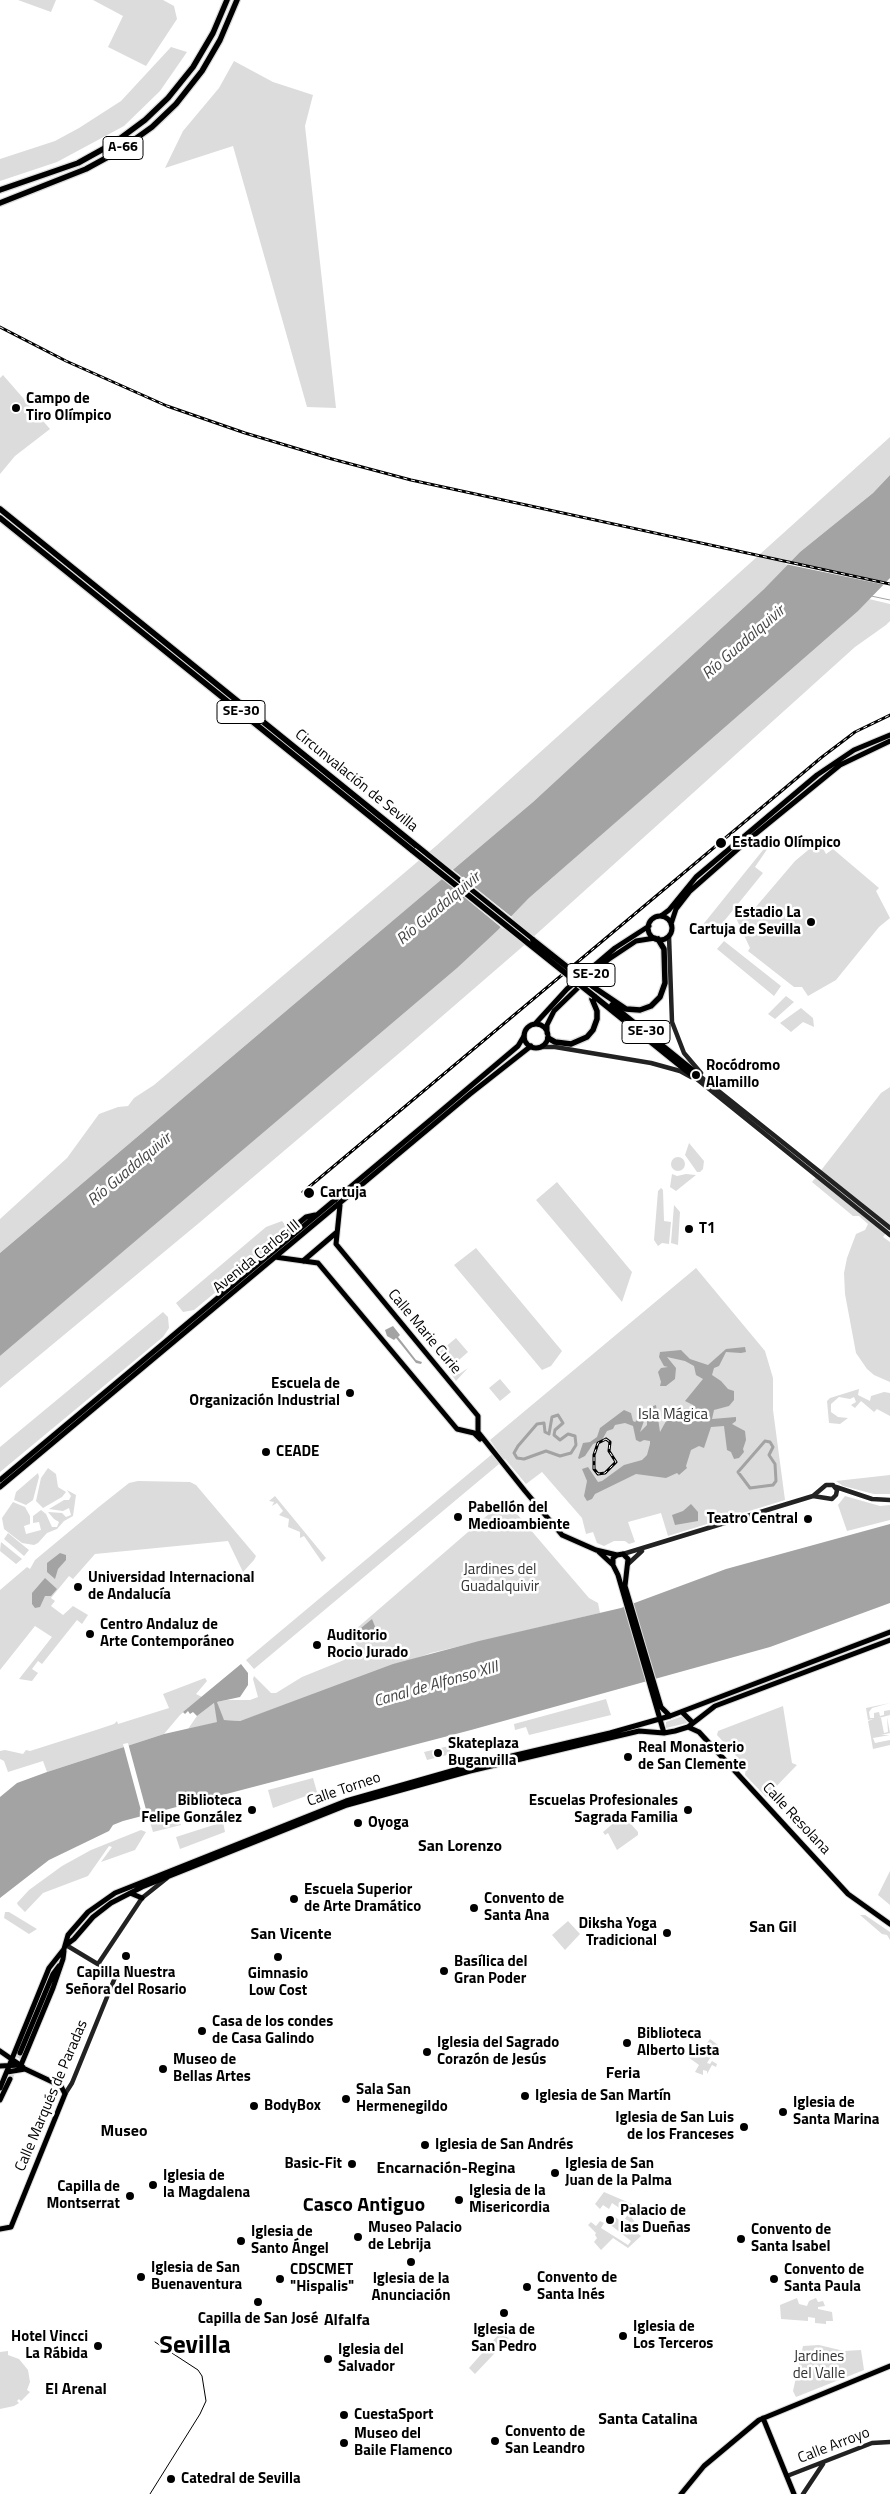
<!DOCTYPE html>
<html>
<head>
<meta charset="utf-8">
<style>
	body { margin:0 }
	canvas { display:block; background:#fff }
</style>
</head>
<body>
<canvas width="890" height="2494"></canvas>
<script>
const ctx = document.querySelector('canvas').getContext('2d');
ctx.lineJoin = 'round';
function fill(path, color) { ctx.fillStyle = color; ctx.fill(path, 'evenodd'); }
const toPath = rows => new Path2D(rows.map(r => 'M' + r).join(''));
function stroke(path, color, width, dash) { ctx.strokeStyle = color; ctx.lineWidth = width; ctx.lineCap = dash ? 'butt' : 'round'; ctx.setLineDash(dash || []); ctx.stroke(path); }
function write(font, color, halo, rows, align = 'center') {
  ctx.font = font + ' "Titillium Web",sans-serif'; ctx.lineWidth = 5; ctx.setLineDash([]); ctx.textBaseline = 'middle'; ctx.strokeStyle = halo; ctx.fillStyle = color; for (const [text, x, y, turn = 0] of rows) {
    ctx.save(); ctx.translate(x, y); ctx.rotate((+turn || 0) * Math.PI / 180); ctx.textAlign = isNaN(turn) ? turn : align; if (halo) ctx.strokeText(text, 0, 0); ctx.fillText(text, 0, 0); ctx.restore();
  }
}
fill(toPath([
	[18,0,56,0,51,12],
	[93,0,163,0,174,6,177,19,146,66,108,47,123,16],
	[171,47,187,52,160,91,124,126,57,162,0,181,0,159,55,141,79,128,121,101],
	[234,61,273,82,313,95,305,126,336,408,307,407,233,146,165,168,183,131,219,88],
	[3,375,50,429,15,456,0,474,0,378],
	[890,437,890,475,873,493,800,552,764,589,533,802,0,1253,0,1219,67,1158,99,1114,118,1107,128,1106,134,1098,154,1085,436,846],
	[869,599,890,604,890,621,886,625,855,647,521,948,403,1050,199,1223,0,1388,0,1356,498,930,529,898],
	[819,841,826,854,833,849,879,888,876,891,890,918,879,927,836,980,808,996,802,987,794,987,748,951,750,948,736,918,749,915,795,861],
	[767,845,768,848,755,867,763,873,712,936,701,927],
	[724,941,781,986,774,996,717,949],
	[786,996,794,1002,775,1019,768,1014],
	[801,1008,813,1018,814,1027,803,1022,791,1032,780,1023],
	[890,1087,890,1228,883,1237,890,1242,890,1382,874,1375,867,1369,856,1353,845,1294,844,1273,847,1258,856,1234,865,1230,868,1224,859,1216,853,1216,812,1182,881,1093],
	[689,1143,704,1161,703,1169,700,1172,697,1172,685,1155],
	'671 1164a7 7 0 1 1 14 0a7 7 0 1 1-14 0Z',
	[672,1174,677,1176,686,1174,696,1175,676,1191,670,1187],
	[557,1182,632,1272,622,1302,536,1200],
	[661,1188,663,1190,664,1221,671,1222,669,1244,662,1243,658,1246,654,1240,658,1191],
	[674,1205,680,1212,678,1245,671,1243],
	[282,1221,286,1226,262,1250,262,1254,194,1310,183,1312,176,1303,266,1227],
	[476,1248,562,1351,551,1366,542,1370,454,1265],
	[696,1268,765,1351,773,1378,773,1410,785,1500,668,1536,661,1513,628,1522,635,1542,629,1544,625,1541,614,1541,604,1546,597,1543,593,1532,586,1534,582,1518,542,1472,526,1484,505,1459,254,1669,246,1660,497,1450,490,1440],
	[163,1312,168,1317,169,1328,163,1337,0,1472,0,1447],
	[456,1338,468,1352,450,1368,454,1373,459,1374,468,1368,456,1381,437,1354],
	[500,1379,511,1392,500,1401,489,1388],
	[859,1389,858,1395,870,1401,871,1396,884,1392,890,1393,890,1416,877,1409,874,1412,861,1401,855,1408,851,1405,856,1402,854,1397,850,1399,839,1397,831,1404,831,1412,838,1417,848,1418,840,1424,829,1423,827,1401,830,1398],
	[48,1468,56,1474,58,1487,66,1492,62,1497,43,1508,36,1501,41,1478],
	[38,1473,39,1477,33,1500,26,1505,14,1500,16,1492],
	[890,1475,890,1494,874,1494,843,1486,836,1481],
	[138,1481,190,1482,196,1485,256,1556,254,1560,243,1572,228,1541,95,1554,73,1579,69,1576,51,1598,55,1601,51,1606,63,1615,73,1606,88,1615,82,1624,77,1620,42,1664,38,1661,32,1669,38,1673,32,1681,19,1679,52,1637,35,1626,0,1670,0,1590,27,1567,30,1569,35,1560,100,1506,129,1483],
	[67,1490,76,1495,73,1516,64,1521,57,1529,47,1533,38,1543,34,1545,22,1543,4,1529,2,1518,13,1502,25,1507,30,1516,30,1524,24,1526,26,1534,41,1530,39,1522,33,1523,33,1516,41,1510,46,1514,52,1527,57,1527,59,1522,54,1519,48,1512,62,1513,66,1517,71,1515,69,1508,63,1511,49,1509,64,1500,69,1500,71,1496],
	[275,1496,326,1558,322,1562,304,1536,300,1538,300,1532,288,1527,289,1519,279,1515,283,1511,277,1503,272,1506,274,1502,269,1501],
	[845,1496,880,1506,890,1505,890,1520,847,1531,838,1505],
	[505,1500,589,1598,598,1603,600,1613,431,1653,240,1721,224,1720,221,1717,217,1702,227,1700,250,1700,258,1697,253,1679,254,1676,271,1693,276,1693,302,1677,344,1660,359,1648,349,1635],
	[8,1533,29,1550,24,1556,4,1539],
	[1,1542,22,1559,16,1564,0,1551],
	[205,1678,207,1681,196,1694,202,1697,180,1715,164,1734,47,1772,43,1761,8,1772,4,1761,0,1759,0,1751,5,1750,23,1754,26,1750,30,1751,96,1730,114,1724,117,1721,118,1724,169,1708,163,1694],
	[606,1699,611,1715,529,1735,526,1727,515,1730,514,1724],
	[214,1703,218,1722,188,1729,197,1716],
	[890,1703,872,1708,869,1712,870,1718,874,1718,874,1713,879,1712,880,1716,884,1715,884,1711,890,1710,890,1715,879,1718,881,1718,884,1733,888,1732,887,1717,890,1733,881,1735,890,1735,873,1738,875,1743,890,1740,890,1745,873,1749,868,1721,873,1719,868,1720,866,1708],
	[783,1706,792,1763,797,1765,766,1797,745,1775,746,1767,717,1735,718,1731],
	[683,1716,687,1723,666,1728,666,1722],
	[449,1746,451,1754,427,1760,424,1752],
	[313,1778,317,1792,273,1808,268,1790],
	[179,1814,181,1825,153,1832,150,1822],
	[623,1815,638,1832,638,1835,617,1850,608,1833,605,1835,603,1832],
	[223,1822,225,1832,180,1849,176,1837],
	[141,1830,146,1832,135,1850,101,1862,112,1847,109,1846,88,1876,43,1893,25,1912,18,1905,17,1903,29,1890,62,1866,91,1850],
	[890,1871,890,1905,878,1895],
	[5,1912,9,1912,37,1929,29,1934,4,1918],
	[860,1915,865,1915,890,1932,890,1940,887,1935,882,1934],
	[568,1921,580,1934,565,1950,552,1935],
	[710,2039,718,2045,707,2063,710,2064,712,2061,717,2064,716,2067,712,2065,707,2074,707,2071,703,2070,703,2075,695,2072,699,2065,688,2057,688,2054,694,2043,704,2047],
	[604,2192,632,2204,632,2218,637,2225,633,2230,641,2236,628,2248,613,2238,601,2250,594,2242,597,2238,595,2235,596,2233,588,2225,591,2222,596,2226,600,2221,604,2223,601,2228,617,2238,628,2245,631,2241,608,2223,613,2215,626,2226,629,2221,625,2219,628,2214,612,2203,609,2209,603,2205,600,2209,595,2204],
	[797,2298,799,2304,807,2306,809,2301,816,2298,818,2302,823,2301,825,2306,818,2307,818,2309,832,2312,833,2321,826,2321,826,2324,815,2323,815,2318,808,2317,808,2321,781,2319,780,2305],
	[499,2334,509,2338,475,2374,469,2368],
	[819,2345,844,2351,861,2350,864,2370,796,2397,793,2391,803,2346],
	[8,2351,8,2355,19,2359,28,2370,30,2382,27,2390,30,2392,21,2401,19,2399,17,2401,19,2403,14,2406,0,2409,0,2352]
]), '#dcdcdc');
fill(toPath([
	[890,475,890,578,858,611,529,898,498,930,457,968,0,1356,0,1253,533,802,764,589,800,552,873,493],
	[393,1326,400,1335,398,1337,402,1342,416,1360,422,1362,421,1364,416,1363,396,1338,394,1340,387,1336,385,1330],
	[745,1347,746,1352,741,1353,726,1352,719,1366,714,1368,712,1375,721,1381,728,1389,734,1391,734,1400,729,1406,714,1410,712,1419,736,1417,736,1421,732,1424,745,1431,746,1440,743,1449,744,1452,739,1458,734,1459,731,1452,727,1450,724,1426,711,1427,704,1448,699,1446,691,1450,686,1466,687,1468,679,1475,677,1473,666,1478,636,1474,595,1494,592,1499,587,1501,584,1496,587,1481,582,1469,588,1467,598,1482,602,1481,624,1465,642,1460,647,1455,650,1444,650,1441,644,1440,640,1442,636,1440,633,1426,625,1423,615,1425,613,1429,607,1431,602,1440,593,1444,585,1456,579,1459,578,1458,583,1443,590,1442,597,1437,600,1428,624,1410,631,1413,633,1421,635,1422,638,1419,644,1421,640,1432,647,1425,647,1408,656,1405,660,1432,670,1414,678,1409,693,1408,693,1405,685,1401,703,1379,696,1375,694,1366,685,1361,667,1357,676,1368,675,1379,666,1386,660,1386,661,1382,658,1372,661,1368,668,1367,664,1366,659,1357,660,1352,681,1350,690,1359,708,1365,726,1349],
	[691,1504,698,1512,698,1521,675,1525,672,1515,683,1511],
	[890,1524,890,1603,770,1647,471,1730,123,1821,113,1825,109,1831,49,1860,0,1898,0,1797,17,1783,47,1772,164,1734,217,1722,214,1703,197,1716,193,1712,190,1714,188,1711,185,1714,183,1712,241,1664,248,1673,248,1685,240,1697,217,1702,224,1720,240,1721,393,1664,479,1641,621,1608,726,1569],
	[60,1553,66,1555,66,1560,58,1569,55,1579,47,1572,47,1563],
	[45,1578,57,1589,51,1596,45,1596,40,1607,35,1608,32,1604,32,1593],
	[372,1619,376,1629,385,1633,369,1641,361,1628]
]), '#a3a3a3');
fill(toPath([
	[787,561,889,583,886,585,785,564],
	[452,869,513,918,503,929,441,878],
	[128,1743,148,1817,143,1818,123,1744]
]), '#fff');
stroke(toPath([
	[871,596,890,600]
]), '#a3a3a3', 1);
stroke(toPath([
	[558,1415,563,1423,555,1430,554,1435,560,1440,568,1434,575,1436,576,1445,571,1453,560,1456,546,1451,524,1459,517,1458,514,1453,518,1446,537,1424,544,1423,545,1432,549,1434,552,1417,558,1415],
	[765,1441,770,1442,773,1447,769,1455,775,1464,776,1481,773,1485,750,1488,738,1472,765,1441]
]), '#a3a3a3', 3);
stroke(toPath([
	[10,2079,20,2053]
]), '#d9d9d9', 5, [5, 2.5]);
const primary = toPath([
	[338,1204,340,1205,336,1244,478,1416,478,1432,525,1491,562,1535,596,1550,617,1555],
	[272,1252,276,1242,306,1217,315,1215],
	[275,1257,318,1263,457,1429,474,1433,480,1439],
	[303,1261,337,1232],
	[0,1480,434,1117,518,1046,524,1036],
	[0,1487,470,1094,531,1046],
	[599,1552,613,1565],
	[682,1712,693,1723],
	[688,1727,699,1732,848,1894,890,1924],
	[664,1733,618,1575,613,1565,613,1558,617,1555,623,1554,628,1559,625,1586,661,1707,670,1716],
	[130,1893,142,1898],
	[66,1945,74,1939,93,1917,111,1903,142,1887,347,1805,470,1771,639,1731,664,1733,675,1731,688,1727,715,1706,890,1640],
	[0,2051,23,2067],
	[20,2053,53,1974,59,1966],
	[21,2065,53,1988,63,1959,64,1951],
	[0,2066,21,2065],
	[0,2088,49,1968,64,1949,68,1935,88,1912,115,1893,346,1801,469,1766,610,1733,670,1716,890,1632],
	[0,2100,10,2079],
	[0,2229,11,2227,65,2094,61,2086,25,2069,7,2072],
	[763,2418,794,2494],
	[681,2494,704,2466,759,2420,890,2366]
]);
const trunk = toPath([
	[661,916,669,910,696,877,817,775,854,750,890,735],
	'648 928a12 12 0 1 1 24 0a12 12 0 1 1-24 0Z',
	[671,924,676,909,690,891,748,840,840,765,890,741],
	[535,1024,567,989,588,971,615,948,649,926],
	'524 1036a12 12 0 1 1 24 0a12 12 0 1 1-24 0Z',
	[547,1033,547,1025,554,1011,590,976,609,959,636,941,655,938]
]);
const motorway = toPath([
	[0,190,78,163,114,143,145,120,168,98,193,67,213,33,227,0],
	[0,203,86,169,117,152,152,127,176,104,202,71,220,40,237,0],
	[0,509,533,940],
	[0,518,413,851],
	[586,982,626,1009,640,1010,651,1006,660,997,665,983,664,949,658,939],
	[594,996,693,1076],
	[612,1005,696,1073],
	[548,1038,555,1042,571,1044,587,1037,593,1030,597,1019,597,1011,592,999]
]);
stroke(primary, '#dbdbdb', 7);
stroke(trunk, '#dbdbdb', 7);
stroke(motorway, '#dbdbdb', 8);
stroke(toPath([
	[669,936,672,1022,684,1053,701,1073],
	[540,1047,555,1047,651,1063,680,1071,691,1077],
	[696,1073,890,1228],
	[693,1076,890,1235],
	[836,1487,872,1499,890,1500],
	[623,1554,813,1496,826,1485,833,1485,837,1490,836,1495,832,1499,813,1496],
	[628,1564,642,1551],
	[98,1964,142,1898,167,1878],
	[65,2094,72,2083,116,1975,66,1945],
	[787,2476,872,2443,890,2442],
	[803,2494,823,2464]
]), '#222', 4.5);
stroke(primary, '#000', 5);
stroke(trunk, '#000', 5);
stroke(motorway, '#000', 5.5);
stroke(toPath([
	[150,2494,200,2414,206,2401,202,2376,198,2370,155,2342]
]), '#000', 1);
const rail = toPath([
	[0,327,66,361,167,406,245,433,332,459,411,480,890,584],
	[303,1192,822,757,855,732,890,715],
	[606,1439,610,1442,609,1451,616,1462,605,1473,598,1474,594,1469,594,1455,598,1443,606,1439]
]);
stroke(rail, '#000', 3);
stroke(rail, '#fff', 1, [4]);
const motorwayBridge = toPath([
	[413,851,594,996],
	[533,940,586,982]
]);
stroke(motorwayBridge, '#dbdbdb', 8, []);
stroke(motorwayBridge, '#000', 5.5);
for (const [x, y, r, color] of [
	[16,408,5,"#000"],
	[721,843,6,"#000"],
	[811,922,5,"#000"],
	[696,1075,5,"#000"],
	[309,1193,6,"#000"],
	[689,1229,5,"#000"],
	[350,1393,5,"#000"],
	[266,1452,5,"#000"],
	[458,1517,5,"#000"],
	[808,1519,5,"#000"],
	[78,1587,5,"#000"],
	[90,1634,5,"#000"],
	[317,1645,5,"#000"],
	[438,1753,5,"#000"],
	[628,1757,5,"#000"],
	[252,1810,5,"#000"],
	[688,1810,5,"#000"],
	[358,1823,5,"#000"],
	[294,1899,5,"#000"],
	[474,1908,5,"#000"],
	[667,1933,5,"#000"],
	[126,1956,5,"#000"],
	[278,1957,5,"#000"],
	[444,1971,5,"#000"],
	[202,2031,5,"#000"],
	[627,2043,5,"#000"],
	[427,2052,5,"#000"],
	[163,2069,5,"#000"],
	[525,2096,5,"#000"],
	[346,2099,5,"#000"],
	[254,2106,5,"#000"],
	[783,2112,5,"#000"],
	[744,2127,5,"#000"],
	[425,2145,5,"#000"],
	[352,2164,5,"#000"],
	[555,2173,5,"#000"],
	[153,2185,5,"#000"],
	[130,2196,5,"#000"],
	[459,2200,5,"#000"],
	[610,2220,5,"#000"],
	[358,2237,5,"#000"],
	[741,2239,5,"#000"],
	[241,2241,5,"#000"],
	[411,2262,5,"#000"],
	[141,2277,5,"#000"],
	[280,2279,5,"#000"],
	[774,2279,5,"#000"],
	[527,2287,5,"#000"],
	[258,2302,5,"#000"],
	[504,2313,5,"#000"],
	[623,2336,5,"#000"],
	[98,2346,5,"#000"],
	[328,2359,5,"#000"],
	[344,2415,5,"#000"],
	[495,2441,5,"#000"],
	[344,2443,5,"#000"],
	[171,2479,5,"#000"]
]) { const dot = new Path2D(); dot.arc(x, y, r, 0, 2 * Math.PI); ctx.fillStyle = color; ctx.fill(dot); stroke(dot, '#fff', 2); }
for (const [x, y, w] of [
	[123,148,40],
	[241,712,48],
	[591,975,48],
	[646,1032,48]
]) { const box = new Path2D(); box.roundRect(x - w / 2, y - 11.5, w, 23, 4); ctx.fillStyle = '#fff'; ctx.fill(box); stroke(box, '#000', 1); }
write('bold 14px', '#000', null, [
	["A-66",123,148],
	["SE-30",241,712],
	["SE-20",591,975],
	["SE-30",646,1032]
]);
write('bold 15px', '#000', '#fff', [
	["Campo de",26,399],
	["Tiro Olímpico",26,416],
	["Estadio Olímpico",732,843],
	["Estadio La",801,913,"right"],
	["Cartuja de Sevilla",801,930,"right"],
	["Rocódromo",706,1066],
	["Alamillo",706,1083],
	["Cartuja",320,1193],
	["T1",699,1229],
	["Escuela de",340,1384,"right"],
	["Organización Industrial",340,1401,"right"],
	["CEADE",276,1452],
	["Pabellón del",468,1508],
	["Medioambiente",468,1525],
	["Teatro Central",798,1519,"right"],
	["Universidad Internacional",88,1578],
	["de Andalucía",88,1595],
	["Centro Andaluz de",100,1625],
	["Arte Contemporáneo",100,1642],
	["Auditorio",327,1636],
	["Rocio Jurado",327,1653],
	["Skateplaza",448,1744],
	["Buganvilla",448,1761],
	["Real Monasterio",638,1748],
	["de San Clemente",638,1765],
	["Biblioteca",242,1801,"right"],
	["Felipe González",242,1818,"right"],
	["Escuelas Profesionales",678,1801,"right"],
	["Sagrada Familia",678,1818,"right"],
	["Oyoga",368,1823],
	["Escuela Superior",304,1890],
	["de Arte Dramático",304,1907],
	["Convento de",484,1899],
	["Santa Ana",484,1916],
	["Diksha Yoga",657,1924,"right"],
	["Tradicional",657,1941,"right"],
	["Basílica del",454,1962],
	["Gran Poder",454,1979],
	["Capilla Nuestra",126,1973,"center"],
	["Señora del Rosario",126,1990,"center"],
	["Gimnasio",278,1974,"center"],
	["Low Cost",278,1991,"center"],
	["Casa de los condes",212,2022],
	["de Casa Galindo",212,2039],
	["Biblioteca",637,2034],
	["Alberto Lista",637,2051],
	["Iglesia del Sagrado",437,2043],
	["Corazón de Jesús",437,2060],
	["Museo de",173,2060],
	["Bellas Artes",173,2077],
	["Sala San",356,2090],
	["Hermenegildo",356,2107],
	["Iglesia de San Martín",535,2096],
	["Iglesia de",793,2103],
	["Santa Marina",793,2120],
	["BodyBox",264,2106],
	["Iglesia de San Luis",734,2118,"right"],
	["de los Franceses",734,2135,"right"],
	["Iglesia de San Andrés",435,2145],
	["Basic-Fit",342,2164,"right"],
	["Iglesia de San",565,2164],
	["Juan de la Palma",565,2181],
	["Iglesia de",163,2176],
	["la Magdalena",163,2193],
	["Capilla de",120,2187,"right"],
	["Montserrat",120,2204,"right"],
	["Iglesia de la",469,2191],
	["Misericordia",469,2208],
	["Palacio de",620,2211],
	["las Dueñas",620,2228],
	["Museo Palacio",368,2228],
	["de Lebrija",368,2245],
	["Convento de",751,2230],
	["Santa Isabel",751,2247],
	["Iglesia de",251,2232],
	["Santo Ángel",251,2249],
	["Iglesia de San",151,2268],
	["Buenaventura",151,2285],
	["CDSCMET",290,2270],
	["\"Hispalis\"",290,2287],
	["Convento de",784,2270],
	["Santa Paula",784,2287],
	["Convento de",537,2278],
	["Santa Inés",537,2295],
	["Iglesia de la",411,2279,"center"],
	["Anunciación",411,2296,"center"],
	["Capilla de San José",258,2319,"center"],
	["Iglesia de",633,2327],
	["Los Terceros",633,2344],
	["Iglesia de",504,2330,"center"],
	["San Pedro",504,2347,"center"],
	["Hotel Vincci",88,2337,"right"],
	["La Rábida",88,2354,"right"],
	["Iglesia del",338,2350],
	["Salvador",338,2367],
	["CuestaSport",354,2415],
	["Convento de",505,2432],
	["San Leandro",505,2449],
	["Museo del",354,2434],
	["Baile Flamenco",354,2451],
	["Catedral de Sevilla",181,2479]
], 'left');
write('15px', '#000', '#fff', [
	["Circunvalación de Sevilla",356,781,39],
	["Avenida Carlos III",257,1257,-39],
	["Calle Marie Curie",424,1332,50],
	["Calle Torneo",344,1790,-19],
	["Calle Resolana",796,1819,47],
	["Calle Marqués de Paradas",52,2096,-67],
	["Calle Arroyo",834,2446,-21]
]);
write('15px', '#333', '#fff', [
	["Isla Mágica",673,1415],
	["Jardines del",500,1570],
	["Guadalquivir",500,1587],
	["Jardines",819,2357],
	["del Valle",819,2374]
]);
write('italic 16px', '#444', '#fff', [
	["Río Guadalquivir",744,643,-41],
	["Río Guadalquivir",439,909,-40],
	["Río Guadalquivir",130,1170,-40],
	["Canal de Alfonso XIII",436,1685,-16]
]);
write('bold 16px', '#000', '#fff', [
	["San Lorenzo",460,1847],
	["San Gil",773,1928],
	["San Vicente",291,1935],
	["Feria",623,2074],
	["Museo",124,2132],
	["Encarnación-Regina",446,2169],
	["Alfalfa",347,2321],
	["El Arenal",76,2390],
	["Santa Catalina",648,2420]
]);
write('bold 20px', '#000', '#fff', [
	["Casco Antiguo",364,2206]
]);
write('bold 25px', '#000', '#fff', [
	["Sevilla",195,2347]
]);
</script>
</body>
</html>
